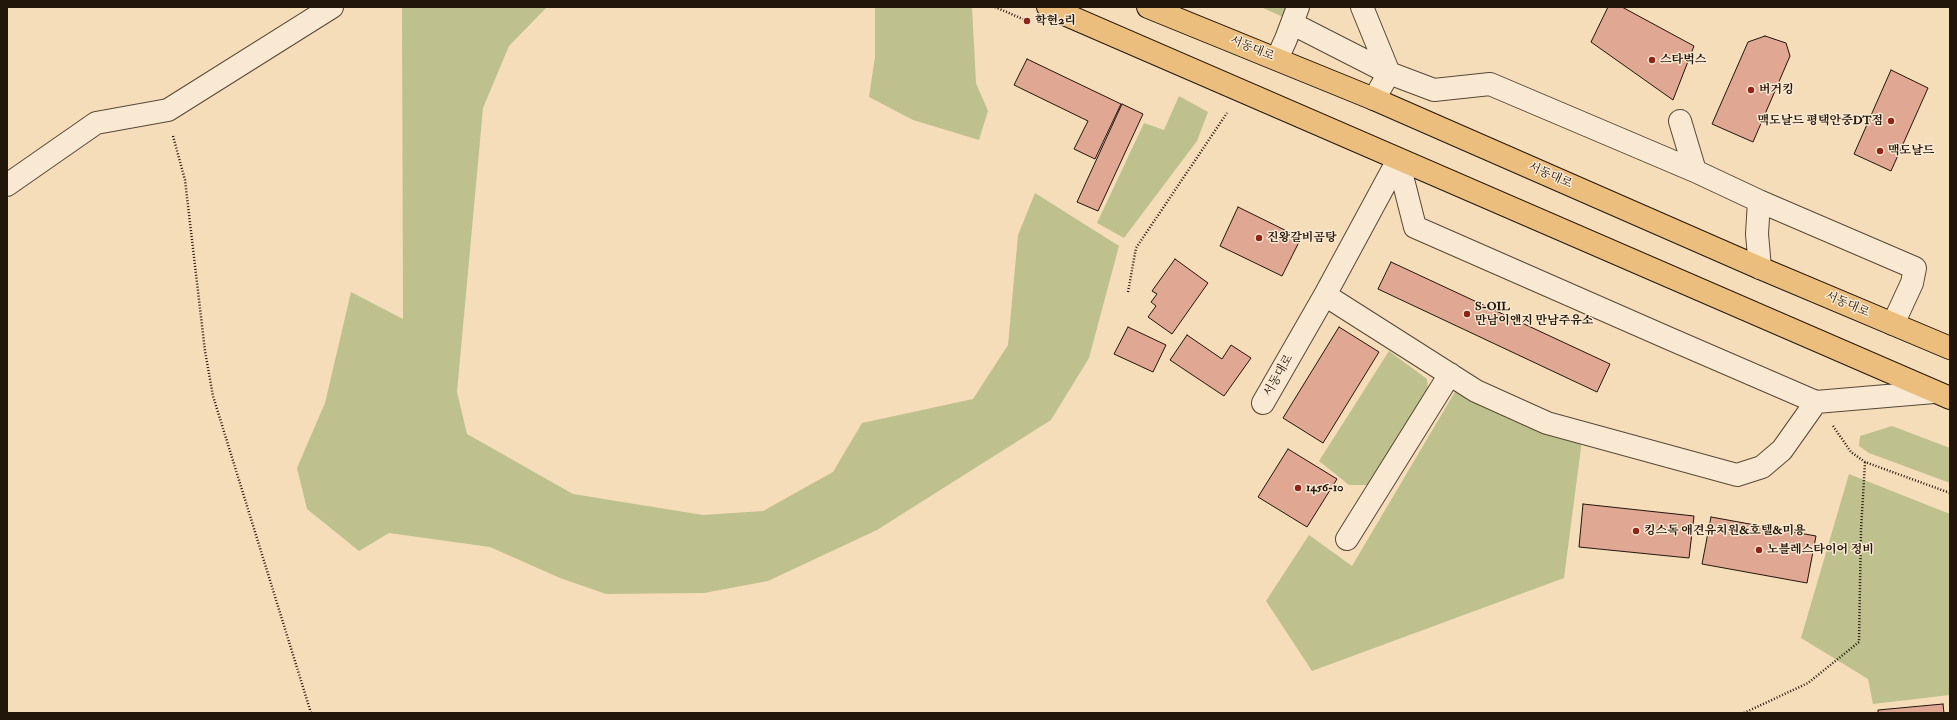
<!DOCTYPE html>
<html>
<head>
<meta charset="utf-8">
<style>
	body { margin:0 }
	#map { position:relative; width:1957px; height:720px; overflow:hidden; background:#f6ddba; font-family:"IM FELL Double Pica",serif }
	canvas { display:block }
	.frame { position:absolute; inset:0; border:8px solid #22150a; pointer-events:none }
</style>
</head>
<body>
<div id="map">
<canvas width="1957" height="720"></canvas>
<div class="frame"></div>
</div>
<script>
const ctx = document.querySelector('canvas').getContext('2d');
ctx.lineJoin = 'round';
function fill(path, color) { ctx.fillStyle = color; ctx.fill(path, 'evenodd'); }
const toPath = rows => new Path2D(rows.map(r => 'M' + r).join(''));
function stroke(path, color, width, dash) { ctx.strokeStyle = color; ctx.lineWidth = width; ctx.lineCap = dash ? 'butt' : 'round'; ctx.setLineDash(dash || []); ctx.stroke(path); }
function write(font, color, halo, rows, align = 'center') {
  ctx.font = font + ' "IM FELL Double Pica","Noto Serif KR",serif'; ctx.lineWidth = 3; ctx.setLineDash([]); ctx.textBaseline = 'middle'; ctx.strokeStyle = halo; ctx.fillStyle = color; for (const [text, x, y, turn = 0] of rows) {
    ctx.save(); ctx.translate(x, y); ctx.rotate((+turn || 0) * Math.PI / 180); ctx.textAlign = isNaN(turn) ? turn : align; if (halo) ctx.strokeText(text, 0, 0); ctx.fillText(text, 0, 0); ctx.restore();
  }
}
fill(toPath([
	[402,7,547,7,509,46,483,108,457,392,467,434,573,494,703,515,763,511,833,472,862,423,973,399,1008,345,1018,235,1035,193,1119,246,1089,358,1051,420,877,530,768,581,704,593,606,594,560,578,490,547,389,533,359,551,307,509,297,468,325,403,351,292,403,319],
	[875,7,972,7,976,83,988,111,979,140,913,120,869,97,875,57],
	[1261,7,1286,7,1283,17],
	[1179,96,1208,112,1197,141,1124,238,1097,223,1144,123,1164,130],
	[1389,351,1427,379,1428,388,1371,485,1349,485,1319,461],
	[1456,390,1582,440,1564,578,1312,671,1266,601,1309,535,1352,566],
	[1892,426,1950,448,1950,483,1869,453,1859,446,1860,436],
	[1849,474,1950,514,1950,695,1873,704,1868,679,1801,638]
]), '#bec08e');
const building = toPath([
	[1608,7,1622,7,1694,46,1673,100,1591,42,1608,7],
	[1765,36,1786,43,1790,56,1753,142,1712,124,1748,42,1765,36],
	[1027,59,1121,104,1095,159,1074,149,1088,121,1014,85,1027,59],
	[1891,70,1928,88,1891,171,1854,154,1891,70],
	[1122,104,1143,114,1098,211,1077,202,1122,104],
	[1238,207,1301,238,1282,276,1220,246,1238,207],
	[1175,259,1208,283,1172,334,1148,317,1156,306,1151,302,1157,294,1152,291,1175,259],
	[1391,262,1610,364,1597,392,1378,289,1391,262],
	[1128,327,1166,345,1153,372,1114,354,1128,327],
	[1339,327,1379,352,1323,443,1283,418,1339,327],
	[1187,335,1222,359,1231,345,1251,358,1224,396,1170,360,1187,335],
	[1288,449,1337,479,1307,527,1258,497,1288,449],
	[1583,504,1694,516,1689,558,1579,547,1583,504],
	[1711,517,1816,536,1807,583,1702,564,1711,517],
	[1943,704,1944,713,1878,713,1878,710,1943,704]
]);
fill(building, '#e0a792');
stroke(building, '#22150a', 1);
const minor = toPath([
	[1362,7,1389,73,1374,99],
	[1293,24,1389,73,1434,90,1490,84,1695,171,1759,201,1757,234,1760,268],
	[1277,59,1286,39,1298,7],
	[1680,121,1695,171],
	[1398,160,1415,227,1668,338,1816,402,1934,392],
	[7,185,96,123,168,110,332,7],
	[1759,201,1915,268,1912,283,1893,324],
	[1325,295,1476,391,1547,423,1737,475,1762,467,1782,450,1816,402],
	[1263,403,1325,295,1398,160],
	[1347,539,1450,374]
]);
const major = toPath([
	[1048,7,1950,398],
	[1148,7,1374,99,1760,268,1950,348]
]);
stroke(minor, '#574736', 24);
stroke(major, '#22150a', 24);
stroke(toPath([
	[995,7,1025,20],
	[173,136,185,180,205,351,213,396,311,713],
	[1128,292,1136,248,1227,113],
	[1833,426,1851,452,1865,462,1950,493],
	[1744,713,1808,683,1859,642,1861,530,1865,462]
]), '#22150a', 2.5, [1, 2]);
stroke(minor, '#f9e9d2', 22);
stroke(major, '#ebbe7d', 22);
for (const [x, y, r, color] of [
	[1027,21,4,"#8f2418"],
	[1652,60,4,"#8f2418"],
	[1751,90,4,"#8f2418"],
	[1891,121,4,"#8f2418"],
	[1880,151,4,"#8f2418"],
	[1259,238,4,"#8f2418"],
	[1467,314,4,"#8f2418"],
	[1298,488,4,"#8f2418"],
	[1636,531,4,"#8f2418"],
	[1759,550,4,"#8f2418"]
]) { const dot = new Path2D(); dot.arc(x, y, r, 0, 2 * Math.PI); ctx.fillStyle = color; ctx.fill(dot); stroke(dot, '#f9e9d2', 1.5); }
write('bold 12px', '#22150a', '#f9e9d2', [
	["학현2리",1035,21],
	["스타벅스",1660,60],
	["버거킹",1759,90],
	["맥도날드 평택안중DT점",1883,121,"right"],
	["맥도날드",1888,151],
	["진왕갈비곰탕",1267,238],
	["S-OIL",1475,307],
	["만남이앤지 만남주유소",1475,321],
	["1456-10",1306,488],
	["킹스독 애견유치원&호텔&미용",1644,531],
	["노블레스타이어 정비",1767,550]
], 'left');
write('12px', '#22150a', '#f9e9d2', [
	["서동대로",1252,49,22],
	["서동대로",1550,176,24],
	["서동대로",1847,305,23],
	["서동대로",1279,376,-60]
]);
</script>
</body>
</html>
